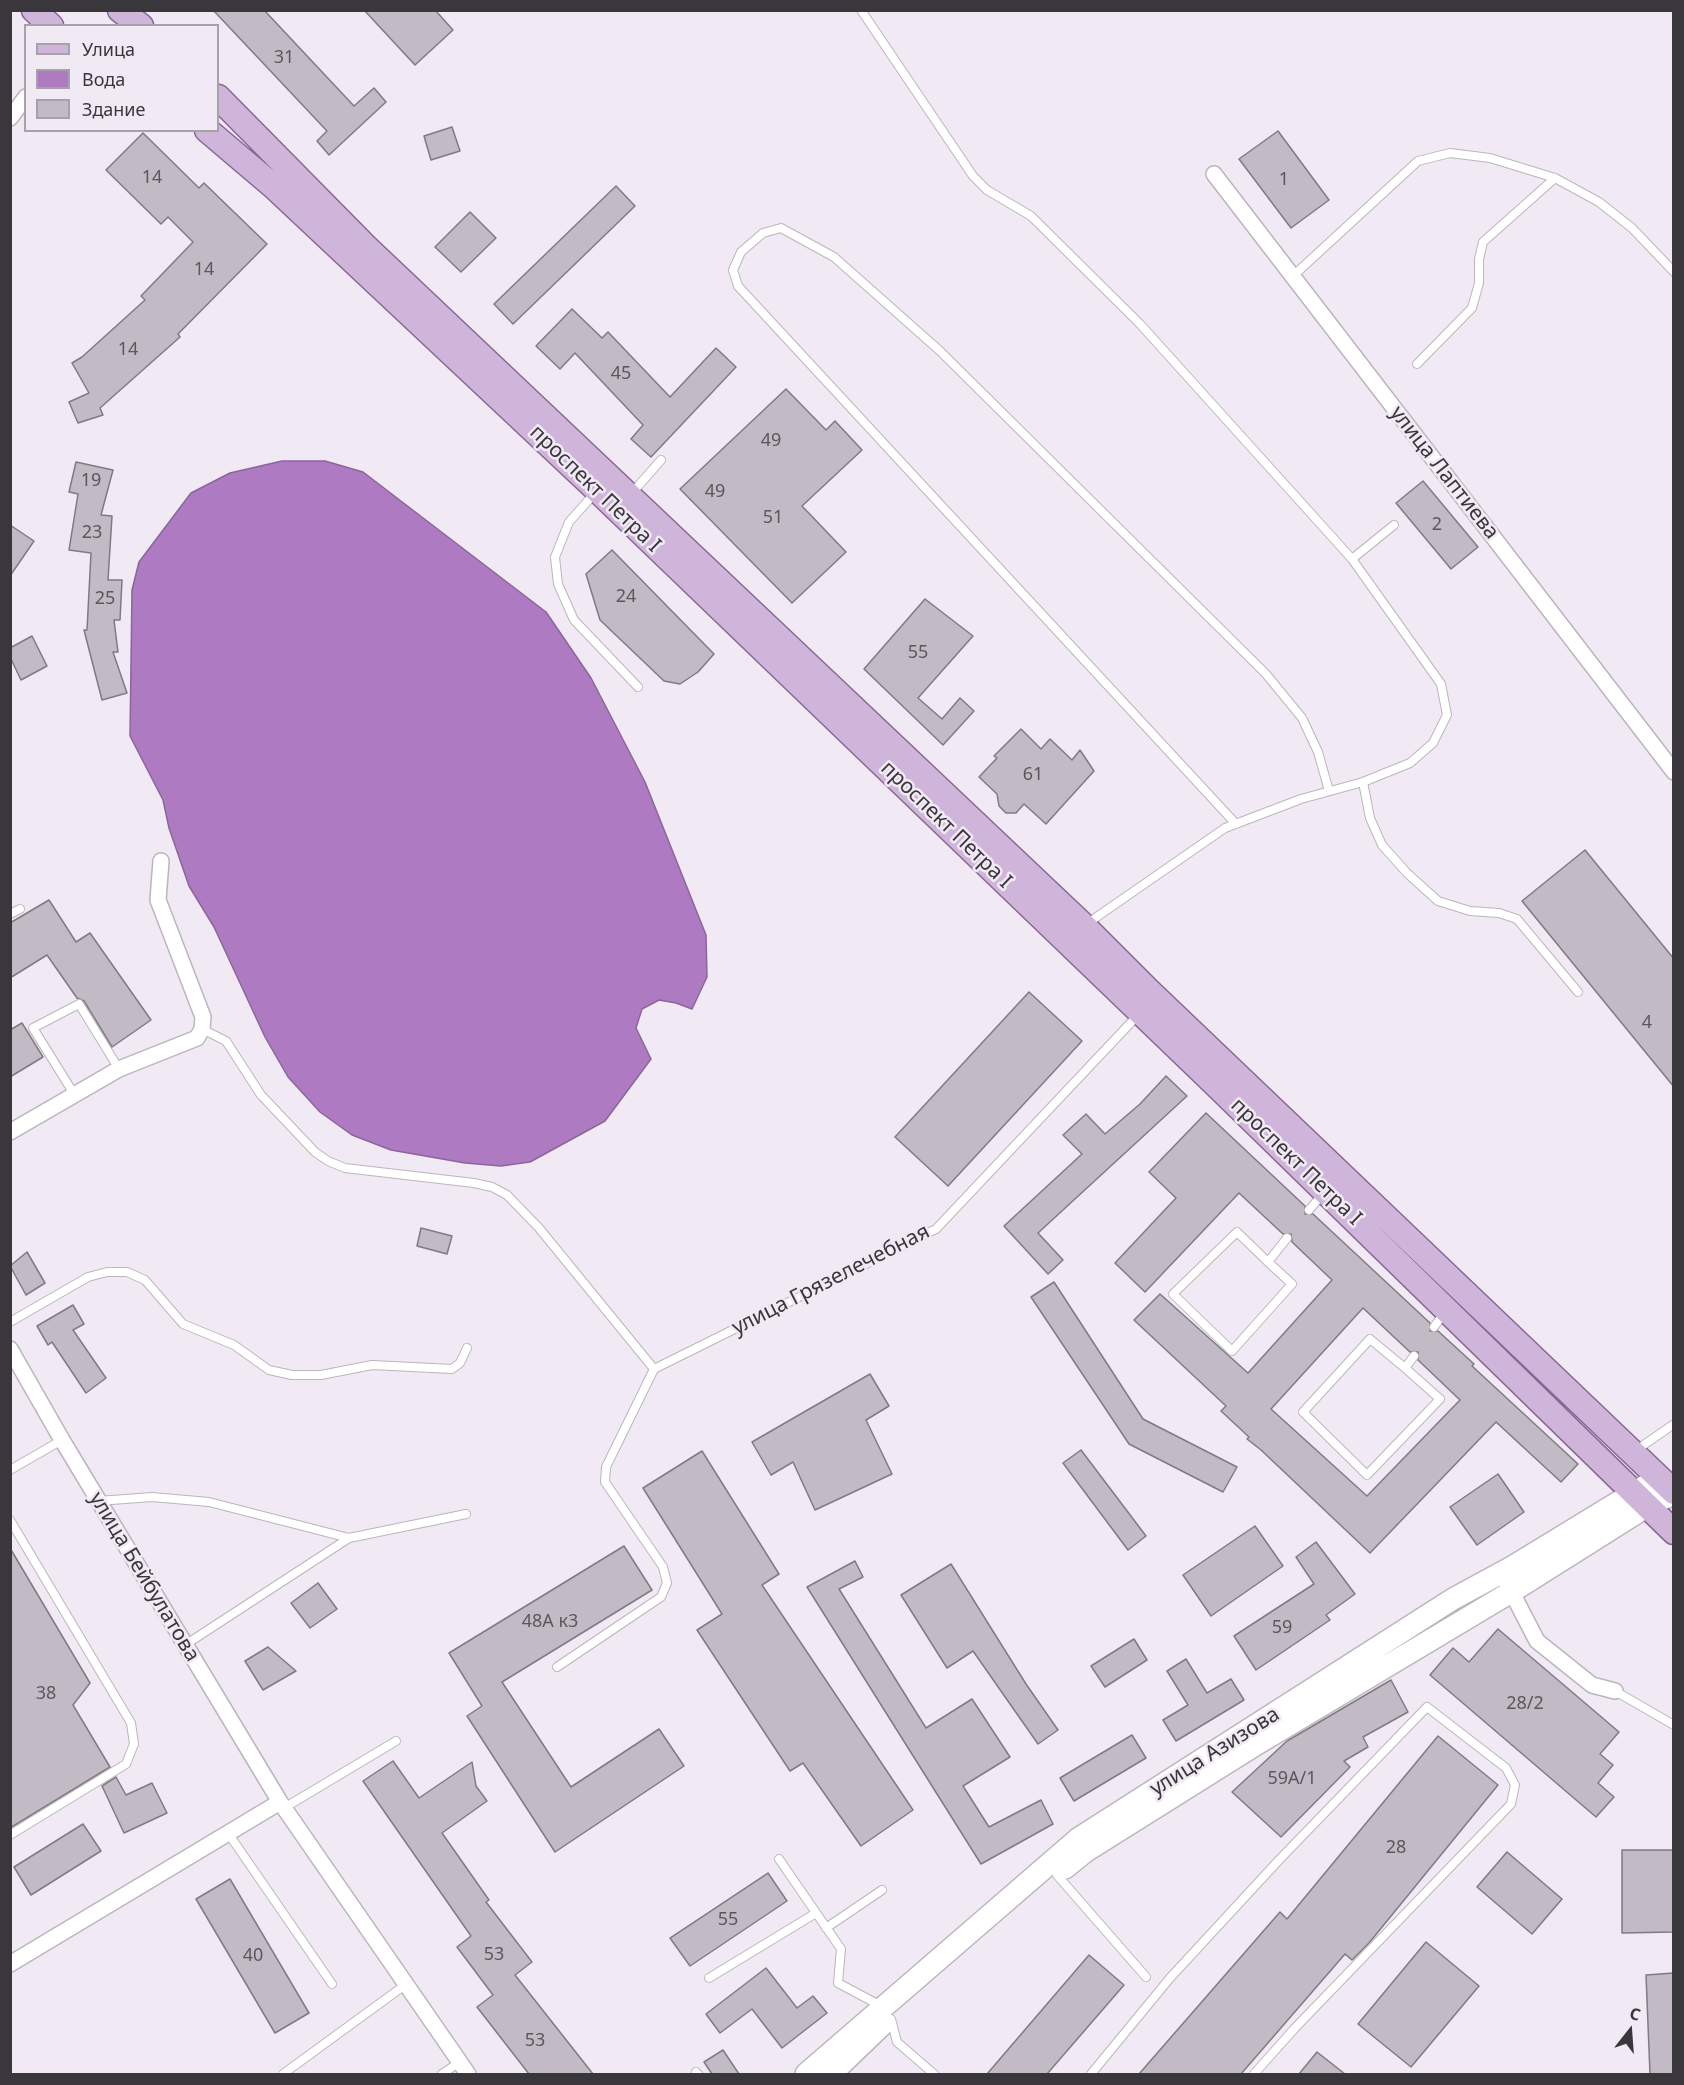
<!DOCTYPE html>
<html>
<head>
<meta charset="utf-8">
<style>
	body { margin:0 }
	#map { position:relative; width:1684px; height:2085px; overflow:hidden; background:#f1e9f4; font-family:"Noto Sans",sans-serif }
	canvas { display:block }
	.frame { position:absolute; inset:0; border:12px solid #39373b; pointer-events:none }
	.legend { position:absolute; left:24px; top:24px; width:195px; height:108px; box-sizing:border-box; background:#f1e9f4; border:2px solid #a7a2aa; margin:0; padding:8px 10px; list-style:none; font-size:18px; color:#39373b }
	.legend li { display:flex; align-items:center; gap:12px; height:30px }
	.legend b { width:30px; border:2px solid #a7a2aa }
	.north { position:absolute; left:1600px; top:2001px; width:60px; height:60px; -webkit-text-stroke:4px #f1e9f4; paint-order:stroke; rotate:17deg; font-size:16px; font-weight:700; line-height:24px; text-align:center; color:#39373b }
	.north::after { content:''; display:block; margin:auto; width:21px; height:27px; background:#39373b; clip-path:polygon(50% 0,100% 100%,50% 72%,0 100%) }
</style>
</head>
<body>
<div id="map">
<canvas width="1684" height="2085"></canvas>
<div class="frame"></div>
<ul class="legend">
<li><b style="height:8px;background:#d0b5db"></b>Улица</li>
<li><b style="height:16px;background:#ae7ac2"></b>Вода</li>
<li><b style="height:16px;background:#c2bac4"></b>Здание</li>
</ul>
<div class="north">С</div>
</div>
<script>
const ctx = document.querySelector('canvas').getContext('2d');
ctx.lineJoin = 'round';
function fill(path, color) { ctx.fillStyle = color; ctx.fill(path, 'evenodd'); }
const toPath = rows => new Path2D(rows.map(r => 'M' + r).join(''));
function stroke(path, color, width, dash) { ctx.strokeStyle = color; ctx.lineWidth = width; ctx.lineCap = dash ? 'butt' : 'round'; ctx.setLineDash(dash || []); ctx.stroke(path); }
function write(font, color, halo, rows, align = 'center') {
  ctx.font = font + ' "Noto Sans",sans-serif'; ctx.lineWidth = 5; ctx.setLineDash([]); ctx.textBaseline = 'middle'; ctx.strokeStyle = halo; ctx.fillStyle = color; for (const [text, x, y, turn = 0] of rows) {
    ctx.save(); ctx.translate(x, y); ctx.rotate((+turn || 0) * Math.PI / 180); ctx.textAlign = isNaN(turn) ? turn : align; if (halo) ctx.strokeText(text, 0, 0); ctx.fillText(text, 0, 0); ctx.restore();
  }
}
const water = toPath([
	[282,461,325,461,363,472,546,612,591,678,645,782,706,935,707,977,692,1009,676,1003,659,1000,642,1009,636,1028,651,1059,605,1121,530,1162,501,1166,465,1163,391,1150,352,1135,320,1112,288,1077,265,1037,214,927,189,886,169,828,163,800,130,736,132,590,139,562,191,493,230,473,282,461]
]);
fill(water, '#ae7ac2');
stroke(water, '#8b669a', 1.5);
const building = toPath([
	[213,10,264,10,354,106,374,88,386,102,329,155,317,141,327,131,213,10],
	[364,10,435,10,453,30,415,65,364,10],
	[452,127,460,151,431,160,424,136,452,127],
	[1278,131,1329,200,1291,228,1239,159,1278,131],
	[143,133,199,188,204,183,267,244,178,334,180,337,100,408,103,415,78,423,69,402,89,393,72,363,82,357,145,300,141,296,193,242,168,217,161,224,106,170,143,133],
	[616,186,635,206,513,324,494,304,616,186],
	[470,212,496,238,461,272,435,247,470,212],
	[572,309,602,338,608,332,670,397,716,348,736,367,651,457,631,439,643,425,575,353,560,369,536,346,572,309],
	[786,389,826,430,835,421,862,450,802,506,846,552,792,603,680,489,786,389],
	[76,462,113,470,101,515,112,516,108,580,122,580,120,620,114,620,118,652,113,652,127,693,102,700,84,630,87,630,91,553,69,550,78,494,69,492,76,462],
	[1423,481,1478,547,1451,569,1396,503,1423,481],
	[10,525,34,541,10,576,10,525],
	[612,550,714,654,698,672,680,684,664,681,600,620,586,574,612,550],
	[925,599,973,636,918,698,942,719,960,698,974,711,943,745,864,669,925,599],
	[32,636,47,666,21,680,10,657,10,648,32,636],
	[1021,729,1041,749,1050,739,1072,760,1080,750,1094,771,1046,824,1024,804,1016,813,1006,813,999,806,997,794,979,777,997,758,994,756,1021,729],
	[1585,850,1674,959,1674,1087,1522,901,1585,850],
	[49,900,76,942,90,933,151,1020,112,1047,84,1001,77,998,47,955,10,978,10,923,49,900],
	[1029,992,1082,1041,948,1186,895,1137,1029,992],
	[22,1023,43,1057,10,1077,10,1030,22,1023],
	[1166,1076,1187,1096,1038,1233,1063,1260,1048,1274,1004,1226,1082,1154,1063,1135,1086,1114,1105,1134,1140,1104,1166,1076],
	[1206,1113,1305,1206,1305,1214,1313,1214,1430,1323,1430,1331,1438,1331,1474,1364,1472,1366,1578,1464,1561,1482,1496,1422,1370,1553,1261,1450,1247,1439,1249,1437,1221,1411,1226,1406,1134,1320,1160,1294,1248,1373,1332,1280,1292,1242,1291,1234,1283,1234,1239,1193,1145,1292,1115,1263,1176,1198,1149,1172,1206,1113],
	[1363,1308,1410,1352,1418,1352,1418,1360,1460,1400,1367,1496,1271,1409,1363,1308],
	[421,1228,452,1236,447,1254,417,1246,421,1228],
	[27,1252,45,1283,26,1295,10,1266,27,1252],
	[1054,1282,1143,1419,1237,1467,1223,1492,1129,1444,1031,1297,1054,1282],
	[73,1305,84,1324,73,1330,106,1378,86,1393,52,1342,48,1345,37,1326,73,1305],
	[870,1374,889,1406,866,1420,892,1474,815,1510,793,1462,771,1475,752,1442,870,1374],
	[1081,1450,1146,1536,1128,1550,1063,1463,1081,1450],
	[702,1451,779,1574,762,1585,913,1810,861,1846,803,1763,790,1771,697,1630,722,1614,643,1488,702,1451],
	[1498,1474,1524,1512,1477,1545,1450,1507,1498,1474],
	[1255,1526,1283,1566,1211,1616,1183,1575,1255,1526],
	[1316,1542,1355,1594,1326,1615,1330,1620,1256,1670,1234,1636,1314,1584,1296,1557,1316,1542],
	[624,1546,652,1590,502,1682,571,1787,659,1729,684,1766,555,1852,467,1716,482,1706,449,1653,624,1546],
	[10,1548,90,1683,73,1705,110,1767,10,1828,10,1548],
	[855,1561,863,1577,839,1589,926,1728,972,1699,1010,1757,963,1786,989,1827,1041,1800,1053,1824,981,1864,807,1587,855,1561],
	[951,1564,1026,1684,1058,1730,1038,1744,973,1651,947,1668,901,1595,951,1564],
	[318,1583,337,1609,310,1628,291,1603,318,1583],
	[1498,1629,1619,1732,1600,1754,1613,1765,1598,1783,1614,1797,1596,1817,1430,1675,1453,1648,1469,1662,1498,1629],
	[1134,1639,1147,1660,1105,1687,1091,1666,1134,1639],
	[268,1647,296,1671,263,1690,245,1661,268,1647],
	[1186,1659,1207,1693,1231,1679,1244,1700,1176,1741,1163,1720,1188,1705,1167,1671,1186,1659],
	[1391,1680,1408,1712,1363,1737,1368,1747,1344,1761,1350,1767,1281,1837,1232,1792,1287,1741,1391,1680],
	[1132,1735,1146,1758,1074,1801,1060,1778,1132,1735],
	[1438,1736,1498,1785,1369,1943,1352,1960,1345,1954,1241,2074,1139,2074,1280,1912,1287,1919,1438,1736],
	[393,1761,419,1798,472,1762,476,1786,487,1801,442,1833,489,1900,486,1902,532,1962,515,1975,593,2074,529,2074,477,2007,493,1995,457,1947,471,1936,363,1781,393,1761],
	[116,1777,126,1795,152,1783,167,1813,124,1833,102,1786,116,1777],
	[83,1824,101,1851,31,1895,14,1867,83,1824],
	[1622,1850,1674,1850,1674,1932,1622,1933,1622,1850],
	[1507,1852,1562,1899,1532,1934,1477,1887,1507,1852],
	[768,1873,787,1901,690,1966,670,1938,768,1873],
	[230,1879,309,2013,275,2033,196,1899,230,1879],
	[1426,1942,1479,1986,1411,2067,1358,2024,1426,1942],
	[1089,1955,1124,1985,1047,2074,987,2074,1089,1955],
	[766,1968,797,2008,813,1996,827,2013,782,2048,752,2009,720,2033,706,2014,766,1968],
	[1674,1973,1674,2074,1650,2074,1646,1975,1674,1973],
	[723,2050,739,2074,712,2074,704,2062,723,2050],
	[1317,2052,1345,2074,1299,2074,1317,2052]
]);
fill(building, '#c2bac4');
stroke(building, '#807a83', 1.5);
const lane = toPath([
	[861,10,973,176,987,190,1031,216,1140,324,1352,559],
	[1293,276,1418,161,1450,153,1490,158,1555,178,1599,202,1632,228,1674,272],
	[1417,364,1472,308,1479,283,1479,259,1483,242,1555,178],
	[632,493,661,460],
	[594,494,569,522,555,557,558,584,574,620,638,687],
	[1363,782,1370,818,1382,845,1407,873,1438,901,1470,911,1499,913,1517,919,1578,992],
	[1236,824,738,286,733,270,741,252,763,233,781,228,834,257,940,351,1266,674,1302,718,1318,752,1329,791],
	[10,914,20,909],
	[1088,923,1225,828,1301,799,1363,782,1410,763,1433,743,1447,715,1441,684,1352,559,1394,525],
	[202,1029,226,1041,261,1095,315,1152,328,1161,345,1168,474,1183,492,1187,507,1195,539,1228,654,1369],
	[74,1094,33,1028,79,1004,119,1069],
	[1309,1210,1322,1195],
	[1268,1262,1237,1232,1173,1294,1232,1351,1292,1284,1268,1262,1287,1238],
	[10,1322,88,1277,107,1272,127,1272,145,1280,183,1324,234,1345,269,1370,292,1375,321,1375,372,1365,452,1369,460,1363,467,1348],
	[1434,1327,1444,1313],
	[1405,1368,1370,1339,1303,1412,1367,1475,1440,1399,1405,1368,1414,1356],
	[1635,1451,1674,1424],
	[10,1470,62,1440],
	[98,1501,152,1497,209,1502,349,1538,466,1514],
	[10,1520,131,1723,134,1744,126,1764,10,1835],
	[185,1645,349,1538],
	[557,1667,661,1597,667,1583,663,1567,605,1482,606,1467,654,1369,936,1229,1139,1014],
	[1615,1691,1674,1725],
	[284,1808,396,1741],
	[228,1833,332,1984],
	[779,1859,841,1949,838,1983,883,2007],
	[1057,1875,1146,1977],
	[826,1928,882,1890],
	[709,1978,816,1913],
	[891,2019,897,2042,934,2074],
	[696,2072,698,2074],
	[283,2074,405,1985],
	[442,2074,460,2062],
	[1091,2074,1170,1978,1279,1860,1427,1707,1506,1768,1515,1785,1511,1804,1295,2028,1254,2074]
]);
const street = toPath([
	[10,118,26,97],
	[1214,174,1674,772],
	[10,1132,119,1069,197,1038,202,1029,203,1017,158,900,161,861],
	[10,1349,62,1440,280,1802,468,2074],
	[1507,1583,1537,1641,1592,1685,1615,1691],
	[10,1964,280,1802]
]);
const secondary = toPath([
	[1065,1868,1086,1851,1255,1745,1511,1592,1649,1505,1674,1494],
	[806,2074,1079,1838,1453,1599,1512,1567,1658,1478],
	[831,2074,884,2023]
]);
const primary = toPath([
	[34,10,51,26],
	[120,10,141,26],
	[218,97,365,246,1084,926,1150,992,1674,1492],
	[207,130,273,186,597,490,1214,1083,1674,1532]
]);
stroke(lane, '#bcb5bf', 10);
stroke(street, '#bcb5bf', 18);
stroke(secondary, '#bcb5bf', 24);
stroke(primary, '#876893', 27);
stroke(lane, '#fff', 8);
stroke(street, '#fff', 15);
stroke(secondary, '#fff', 21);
stroke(primary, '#d0b5db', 24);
write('18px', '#5b585d', null, [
	["31",284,58],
	["14",152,178],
	["1",1284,180],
	["14",204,270],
	["14",128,350],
	["45",621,374],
	["49",771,441],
	["19",91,481],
	["49",715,492],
	["51",773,518],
	["2",1437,525],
	["23",92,533],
	["24",626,597],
	["25",105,599],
	["55",918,653],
	["61",1033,775],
	["4",1647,1023],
	["48А к3",550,1622],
	["59",1282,1628],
	["38",46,1694],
	["28/2",1525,1704],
	["59А/1",1292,1779],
	["28",1396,1848],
	["55",728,1920],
	["53",494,1955],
	["40",253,1956],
	["53",535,2041]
]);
write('21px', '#39373b', '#f1e9f4', [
	["улица Лаптиева",1444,473,52],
	["проспект Петра I",595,489,44],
	["проспект Петра I",946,825,44],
	["проспект Петра I",1296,1162,44],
	["улица Грязелечебная",831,1280,-27],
	["улица Бейбулатова",144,1577,59],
	["улица Азизова",1215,1752,-32]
]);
</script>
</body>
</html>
